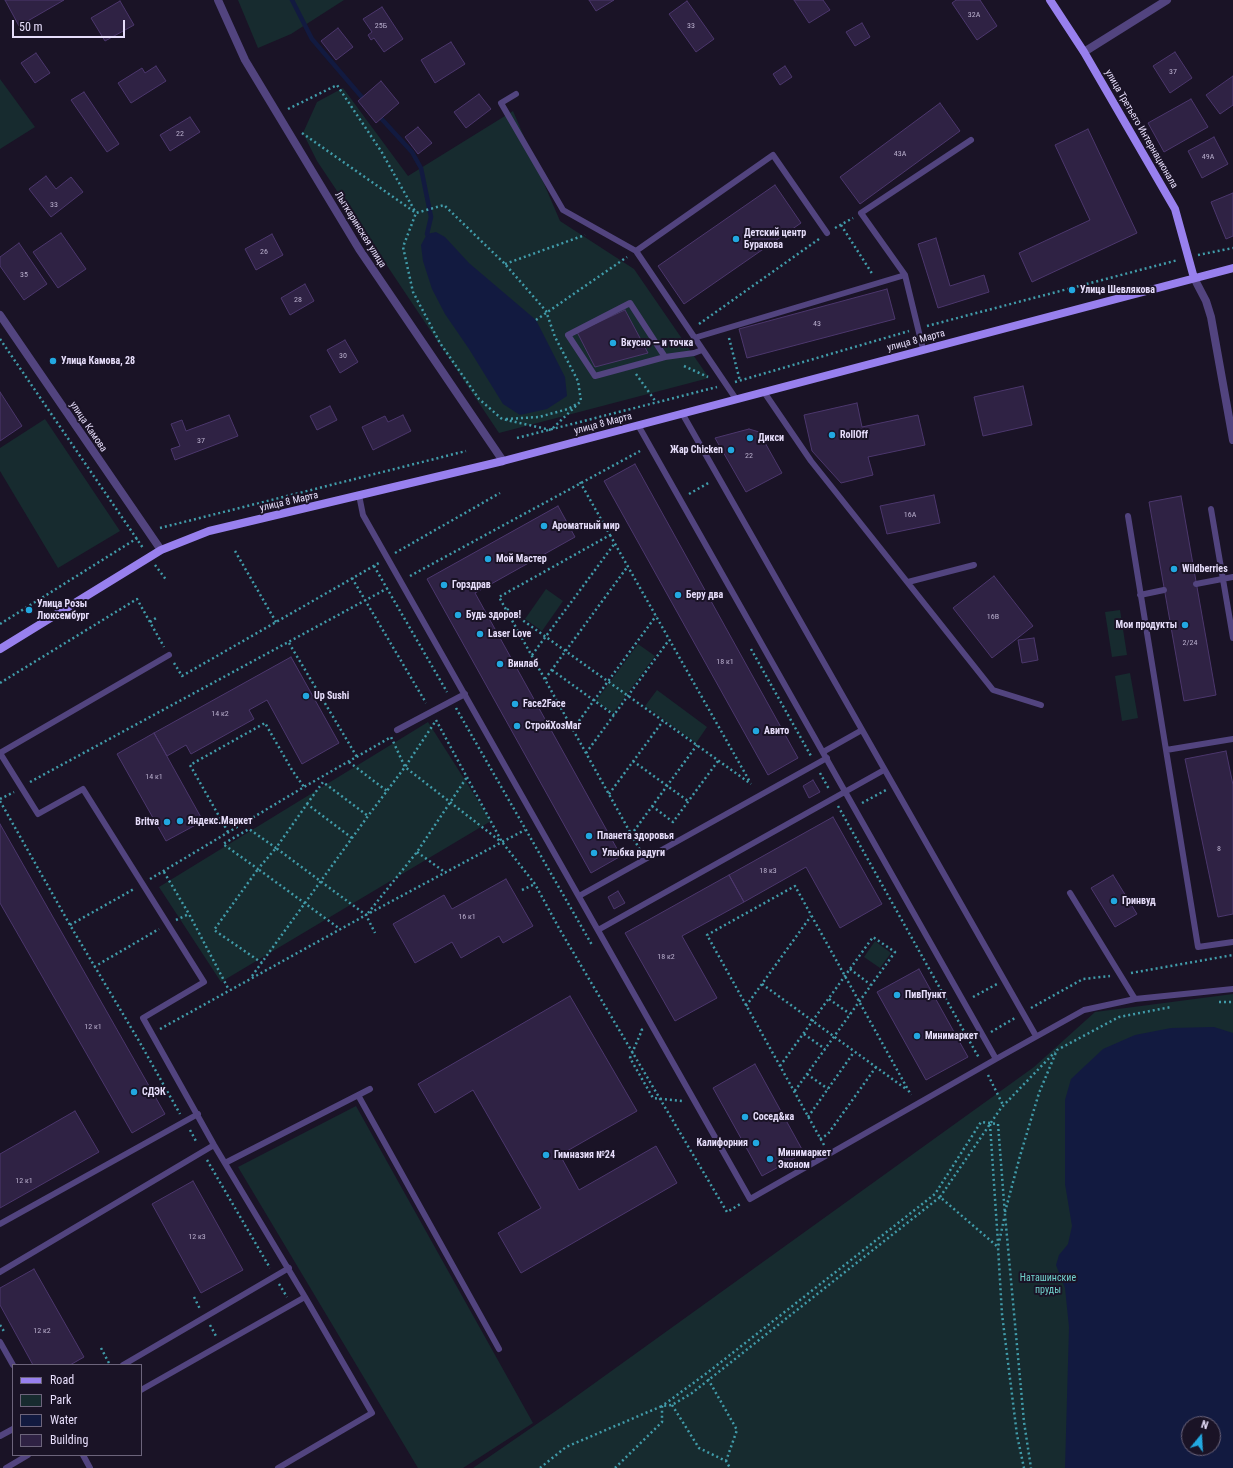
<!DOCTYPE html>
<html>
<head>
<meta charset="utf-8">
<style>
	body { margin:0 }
	#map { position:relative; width:1233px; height:1468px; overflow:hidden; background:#1a1326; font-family:"Roboto Condensed",sans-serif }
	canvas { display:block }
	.legend { position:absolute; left:12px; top:1364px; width:130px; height:92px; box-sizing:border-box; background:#1a1326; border:1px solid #6c647b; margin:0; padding:5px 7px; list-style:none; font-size:12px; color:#e6ddfa }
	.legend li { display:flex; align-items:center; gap:8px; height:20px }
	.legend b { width:20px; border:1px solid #6c647b }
	.north { position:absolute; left:1181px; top:1416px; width:40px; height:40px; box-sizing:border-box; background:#1a1326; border:1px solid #6c647b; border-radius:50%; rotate:18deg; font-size:11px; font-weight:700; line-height:16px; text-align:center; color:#e6ddfa }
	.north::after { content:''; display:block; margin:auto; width:14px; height:18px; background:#22a8e1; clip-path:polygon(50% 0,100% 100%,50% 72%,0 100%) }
	.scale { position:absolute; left:12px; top:20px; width:113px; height:18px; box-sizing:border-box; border:2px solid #e6ddfa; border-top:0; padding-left:5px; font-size:12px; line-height:14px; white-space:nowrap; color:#e6ddfa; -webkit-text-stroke:3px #1a1326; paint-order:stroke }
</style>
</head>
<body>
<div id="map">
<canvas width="1233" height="1468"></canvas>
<ul class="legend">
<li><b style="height:5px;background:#9880ee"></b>Road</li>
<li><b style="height:11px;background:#172b2f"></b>Park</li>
<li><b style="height:11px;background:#121a40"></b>Water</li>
<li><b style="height:11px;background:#2f2244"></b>Building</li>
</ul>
<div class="north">N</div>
<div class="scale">50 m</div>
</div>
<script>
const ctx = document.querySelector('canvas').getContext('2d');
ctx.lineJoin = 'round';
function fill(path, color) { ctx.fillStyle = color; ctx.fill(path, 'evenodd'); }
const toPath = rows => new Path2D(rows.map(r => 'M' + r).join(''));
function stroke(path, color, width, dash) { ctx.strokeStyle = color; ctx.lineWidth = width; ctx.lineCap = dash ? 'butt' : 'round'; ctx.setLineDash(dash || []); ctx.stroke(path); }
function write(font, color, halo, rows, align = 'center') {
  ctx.font = font + ' "Roboto Condensed",sans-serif'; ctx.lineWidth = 4; ctx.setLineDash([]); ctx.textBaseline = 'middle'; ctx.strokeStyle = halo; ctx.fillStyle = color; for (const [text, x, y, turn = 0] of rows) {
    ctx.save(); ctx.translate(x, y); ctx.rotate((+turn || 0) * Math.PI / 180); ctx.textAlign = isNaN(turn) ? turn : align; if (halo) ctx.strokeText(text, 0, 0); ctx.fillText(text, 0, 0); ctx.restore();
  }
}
fill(toPath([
	[238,0,344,0,291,34,258,48],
	[0,79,35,127,0,149],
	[343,88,408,176,513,111,560,221,634,269,709,378,499,433,317,161,303,133,317,102],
	[45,419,120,531,58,568,0,471,0,448],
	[546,589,563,601,542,631,525,619],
	[1120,610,1127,655,1112,657,1105,612],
	[638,644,655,656,613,713,596,701],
	[1130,673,1138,718,1122,721,1115,676],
	[657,690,707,727,696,743,645,706],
	[428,722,491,821,221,982,159,887],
	[875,941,891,953,880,968,864,957],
	[1233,994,1233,1468,473,1468,560,1408,1034,1067,1095,1012],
	[1189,1424,1213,1424,1213,1448,1189,1448],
	[356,1106,533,1423,463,1468,418,1468,238,1167]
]), '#172b2f');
fill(toPath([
	[436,232,445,237,469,263,536,320,565,377,567,396,547,409,520,415,503,404,469,349,445,314,432,289,423,261,421,245,427,234],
	[1214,1027,1233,1033,1233,1468,1065,1468,1069,1327,1065,1288,1056,1265,1059,1255,1068,1244,1072,1226,1065,1184,1065,1100,1071,1079,1103,1049,1135,1035,1171,1028],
	[1189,1424,1213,1424,1213,1448,1189,1448]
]), '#121a40');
stroke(toPath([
	[292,0,312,39,366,102],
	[378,115,412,152,421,168,431,217,427,234]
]), '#121a40', 4.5);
const building = toPath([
	[5,0,64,0,19,26,5,0],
	[589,0,614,0,596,11,589,0],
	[794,0,823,0,830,10,809,23,794,0],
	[956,0,980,0,997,26,977,40,952,3,956,0],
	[120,1,134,25,105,41,91,18,120,1],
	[687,1,714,39,696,52,669,14,687,1],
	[382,7,403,39,384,52,374,38,371,40,368,35,372,32,363,19,382,7],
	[862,23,870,37,855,46,846,32,862,23],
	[338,28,353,47,336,60,321,41,338,28],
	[451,42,465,64,435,83,421,60,451,42],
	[1175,52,1192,78,1170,93,1153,66,1175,52],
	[36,53,50,73,35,83,21,63,36,53],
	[156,66,166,81,131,103,118,83,142,68,145,73,156,66],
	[785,66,792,77,780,85,773,74,785,66],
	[1233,76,1233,105,1220,114,1206,95,1233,76],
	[381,81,399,103,376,123,358,101,381,81],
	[84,92,119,144,107,152,71,100,84,92],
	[479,94,491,109,466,128,454,112,479,94],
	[1191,99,1208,127,1164,152,1148,123,1191,99],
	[940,103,960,131,860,204,840,177,940,103],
	[190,117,200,132,170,151,160,135,190,117],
	[418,127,432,143,418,154,405,137,418,127],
	[1088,129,1137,233,1032,282,1019,253,1090,220,1055,145,1088,129],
	[1214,137,1228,164,1202,178,1188,151,1214,137],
	[46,176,56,189,71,177,83,192,51,217,29,189,46,176],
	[775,185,801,223,684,304,658,266,775,185],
	[1233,193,1233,236,1226,239,1211,202,1233,193],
	[61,233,86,269,58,288,33,252,61,233],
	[272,234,283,255,256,270,245,249,272,234],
	[936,238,950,286,984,275,989,292,938,308,918,244,936,238],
	[19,243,47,284,24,300,0,266,0,257,19,243],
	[305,284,314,301,290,315,281,298,305,284],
	[887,289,895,319,747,358,739,329,887,289],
	[625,310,648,353,595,367,577,332,625,310],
	[345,340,358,362,340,373,327,350,345,340],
	[1023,386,1032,425,983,436,974,397,1023,386],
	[0,392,22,426,0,441,0,392],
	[857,403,862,427,918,415,925,445,868,457,873,475,841,483,812,451,804,415,857,403],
	[330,406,337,420,317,430,310,416,330,406],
	[229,415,238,436,175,460,171,449,180,446,171,424,182,420,186,431,229,415],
	[403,415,411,431,373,450,362,427,385,416,388,422,403,415],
	[749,429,759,432,782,473,746,492,715,438,749,429],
	[635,464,798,758,768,775,604,481,635,464],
	[934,495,940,523,887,534,880,506,934,495],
	[1181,496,1216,695,1184,701,1149,502,1181,496],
	[558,506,575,537,475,593,621,856,591,873,427,579,558,506],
	[994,576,1033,626,992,658,953,608,994,576],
	[1034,638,1038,660,1022,663,1018,640,1034,638],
	[291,657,339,743,302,764,267,700,249,710,254,719,191,754,186,745,167,756,154,733,291,657],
	[154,733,203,821,166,841,117,754,154,733],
	[1226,751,1233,785,1233,914,1218,917,1185,759,1226,751],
	[813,780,820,792,809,798,803,786,813,780],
	[833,817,882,904,840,928,806,867,744,902,729,875,833,817],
	[0,824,165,1114,132,1133,0,903,0,824],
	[729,875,744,902,682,936,717,998,675,1021,625,933,729,875],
	[1113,875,1137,914,1115,927,1091,888,1113,875],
	[506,879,533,926,503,943,499,936,461,958,452,942,415,963,393,924,444,895,452,909,506,879],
	[618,891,625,903,614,909,608,897,618,891],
	[919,969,968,1057,926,1080,877,992,919,969],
	[570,996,637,1111,560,1155,579,1190,656,1146,677,1183,521,1273,498,1233,541,1208,473,1090,435,1113,418,1084,570,996],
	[755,1064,804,1153,762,1176,713,1088,755,1064],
	[75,1111,99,1152,0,1208,0,1154,75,1111],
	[193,1181,243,1270,201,1293,152,1204,193,1181],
	[34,1269,84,1357,70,1365,33,1365,0,1305,0,1288,34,1269]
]);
fill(building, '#2f2244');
stroke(building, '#4c376d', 1);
stroke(toPath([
	[288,109,337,85,381,151,416,213],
	[302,133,416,213,444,205,505,264,546,311,555,337,578,381,581,401,551,430,502,419,479,399,440,343,413,292,403,247,416,213],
	[841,225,873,275],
	[835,228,853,218],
	[1198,255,1233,248],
	[505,264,585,235],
	[536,320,627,257],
	[699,324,819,239],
	[927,326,1178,260],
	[729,338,740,381],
	[0,339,143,548],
	[684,366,708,377],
	[636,374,656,402],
	[735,382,909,331],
	[506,419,539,417,568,409,577,404],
	[517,438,717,387],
	[580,482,610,535,499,597,640,850],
	[689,494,710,482],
	[160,528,466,451],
	[610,535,750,782],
	[235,551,276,622],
	[395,553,500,493],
	[155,565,167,581],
	[374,566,447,692],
	[410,576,640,451],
	[352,578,426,703],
	[507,609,751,784],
	[150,622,156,618],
	[0,624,139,537],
	[289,643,357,757],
	[751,649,811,756],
	[532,655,615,543],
	[174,663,182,676,379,563],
	[552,670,614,715],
	[545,679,628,566],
	[0,683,137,599,164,647],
	[456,708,592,945],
	[436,720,502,842,535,884,560,930,727,1212,742,1203],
	[573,729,656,616],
	[586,753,669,640],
	[633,761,688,801],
	[349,762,387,791],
	[820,773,829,789],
	[30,782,388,588],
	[609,794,663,721],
	[0,799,14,792],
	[0,801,70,925,139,1041,180,1114],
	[862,803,886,790],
	[307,804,323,782,368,816],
	[652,806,673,822,718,761],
	[838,806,979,1058],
	[228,832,190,765,265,723,292,770,304,787],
	[631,835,697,745],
	[352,838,307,804,276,848,249,829,223,844,258,869,276,848,366,915,375,933],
	[417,852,446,873],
	[164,872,189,914,229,990],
	[150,879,304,787,391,737,405,767,500,841],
	[522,890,535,884],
	[368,913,417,852,467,777],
	[176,920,189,914],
	[70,925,134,889],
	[262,963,214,930,258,869,340,929],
	[94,967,159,929],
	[850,969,871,985],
	[1131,973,1233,955],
	[252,976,368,816,405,767,435,722],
	[762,984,906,1089],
	[973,997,997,984],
	[829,999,850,1014],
	[1219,1002,1233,1002],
	[746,1006,811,916],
	[1031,1008,1083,979,1110,976],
	[160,1029,366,915,502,842,525,830],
	[641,1029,642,1030,630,1058,653,1098,682,1101],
	[991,1032,1015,1018],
	[804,1034,825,1049],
	[780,1066,873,937,895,952,794,1092],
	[807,1074,828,1089],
	[988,1075,1003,1105],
	[808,1117,854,1052],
	[990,1124,998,1243],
	[190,1130,197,1143],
	[820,1139,828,1134,876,1067],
	[824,1145,707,935,795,886,911,1095],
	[207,1160,270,1268],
	[940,1197,1001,1108,1055,1052],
	[1005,1212,1020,1156,1039,1093,1057,1050,1119,1017,1171,1007],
	[1004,1219,998,1247,1002,1314,1017,1435,1024,1468],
	[279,1284,287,1297],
	[194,1297,200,1309],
	[0,1325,5,1333],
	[210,1325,216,1336],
	[101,1348,110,1365],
	[708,1379,737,1430,726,1461],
	[672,1405,699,1448,726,1461,730,1468],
	[540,1468,566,1447,662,1406,672,1405,692,1393,940,1197,998,1247],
	[615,1468,662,1422,662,1406,707,1373,935,1194,981,1122,998,1124,1005,1215,1024,1422,1031,1468]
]), '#419caa', 2.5, [2, 3]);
stroke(toPath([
	[516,94,501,103,563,210,636,251],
	[694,338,905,275],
	[923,349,905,275,861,213,971,140],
	[665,357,630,303,568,335,595,376,665,357,694,353,702,350],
	[764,392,811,461,993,690,1041,705],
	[736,399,636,251,773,155,827,233],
	[682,413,1036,1036],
	[359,495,363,515,750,1199,996,1059,638,425],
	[1211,509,1233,638],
	[1128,516,1198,947,1233,942],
	[908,582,974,565],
	[1196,584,1233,577],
	[1140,595,1164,590],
	[397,730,465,694],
	[1166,750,1233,739],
	[823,752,862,730],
	[1070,893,1135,999],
	[579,896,827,758],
	[598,930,884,770],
	[996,1059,1084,1010,1135,999,1233,989],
	[358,1095,499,1349],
	[225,1163,370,1089],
	[0,1224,198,1114],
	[0,1272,214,1145],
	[0,1342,13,1365],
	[123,1365,289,1268],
	[141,1390,305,1297,214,1145,143,1018,204,982,83,789,38,814,0,753,169,655],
	[0,1436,13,1429],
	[83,1455,90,1468],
	[6,1468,28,1455],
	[278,1468,372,1413,305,1297]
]), '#52447f', 6);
stroke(toPath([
	[218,0,245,60,359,249,503,461],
	[1084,52,1167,0],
	[1194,278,1206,301,1211,317,1233,440],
	[0,315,161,550]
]), '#52447f', 8);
stroke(toPath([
	[1050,0,1084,52,1175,209,1194,278],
	[0,649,161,550,209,531,503,461,1233,268]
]), '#9880ee', 8);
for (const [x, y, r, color] of [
	[736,239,4,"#22a8e1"],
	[1072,290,4,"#22a8e1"],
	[613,343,4,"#22a8e1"],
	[53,361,4,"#22a8e1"],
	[832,435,4,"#22a8e1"],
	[750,438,4,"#22a8e1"],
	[731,450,4,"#22a8e1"],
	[544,526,4,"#22a8e1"],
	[488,559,4,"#22a8e1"],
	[1174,569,4,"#22a8e1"],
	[444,585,4,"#22a8e1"],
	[678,595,4,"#22a8e1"],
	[29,610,4,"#22a8e1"],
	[458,615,4,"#22a8e1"],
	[1185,625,4,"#22a8e1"],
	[480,634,4,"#22a8e1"],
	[500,664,4,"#22a8e1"],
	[306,696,4,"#22a8e1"],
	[515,704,4,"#22a8e1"],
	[517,726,4,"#22a8e1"],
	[756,731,4,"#22a8e1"],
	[180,821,4,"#22a8e1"],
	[167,822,4,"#22a8e1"],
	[589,836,4,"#22a8e1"],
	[594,853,4,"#22a8e1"],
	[1114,901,4,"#22a8e1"],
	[897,995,4,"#22a8e1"],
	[917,1036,4,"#22a8e1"],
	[134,1092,4,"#22a8e1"],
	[745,1117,4,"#22a8e1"],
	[756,1143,4,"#22a8e1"],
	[546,1155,4,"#22a8e1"],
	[770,1159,4,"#22a8e1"]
]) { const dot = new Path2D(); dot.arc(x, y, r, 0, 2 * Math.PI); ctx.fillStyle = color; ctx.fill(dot); stroke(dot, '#1a1326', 1.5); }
write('8px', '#b8aecc', null, [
	["32А",974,15],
	["25Б",381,26],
	["33",691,26],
	["37",1173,72],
	["22",180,134],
	["43А",900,154],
	["49А",1208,157],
	["33",54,205],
	["26",264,252],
	["35",24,275],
	["28",298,300],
	["43",817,324],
	["30",343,356],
	["37",201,441],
	["22",749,456],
	["16А",910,515],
	["16В",993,617],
	["2/24",1190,643],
	["18 к1",725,662],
	["14 к2",220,714],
	["14 к1",154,777],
	["8",1219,849],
	["18 к3",768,871],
	["16 к1",467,917],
	["18 к2",666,957],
	["12 к1",93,1027],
	["12 к1",24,1181],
	["12 к3",197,1237],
	["12 к2",42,1331]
]);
write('10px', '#e6ddfa', '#1a1326', [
	["улица Третьего Интернационала",1141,129,60],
	["Лыткаринская улица",360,230,58],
	["улица 8 Марта",916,341,-15],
	["улица 8 Марта",603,424,-15],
	["улица Камова",88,427,56],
	["улица 8 Марта",289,502,-13]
]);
write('bold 10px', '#e6ddfa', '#1a1326', [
	["Детский центр",744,233],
	["Буракова",744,245],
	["Улица Шевлякова",1080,290],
	["Вкусно — и точка",621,343],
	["Улица Камова, 28",61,361],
	["RollOff",840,435],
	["Дикси",758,438],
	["Жар Chicken",723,450,"right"],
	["Ароматный мир",552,526],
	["Мой Мастер",496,559],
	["Wildberries",1182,569],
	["Горздрав",452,585],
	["Беру два",686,595],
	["Улица Розы",37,604],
	["Люксембург",37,616],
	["Будь здоров!",466,615],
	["Мои продукты",1177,625,"right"],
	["Laser Love",488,634],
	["Винлаб",508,664],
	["Up Sushi",314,696],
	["Face2Face",523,704],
	["СтройХозМаг",525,726],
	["Авито",764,731],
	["Яндекс.Маркет",188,821],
	["Britva",159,822,"right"],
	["Планета здоровья",597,836],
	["Улыбка радуги",602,853],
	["Гринвуд",1122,901],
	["ПивПункт",905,995],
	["Минимаркет",925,1036],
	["СДЭК",142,1092],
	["Сосед&ка",753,1117],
	["Калифорния",748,1143,"right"],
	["Минимаркет",778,1153],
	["Эконом",778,1165],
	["Гимназия №24",554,1155]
], 'left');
write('10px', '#71d1cc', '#1a1326', [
	["Наташинские",1048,1278],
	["пруды",1048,1290]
]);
</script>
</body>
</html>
